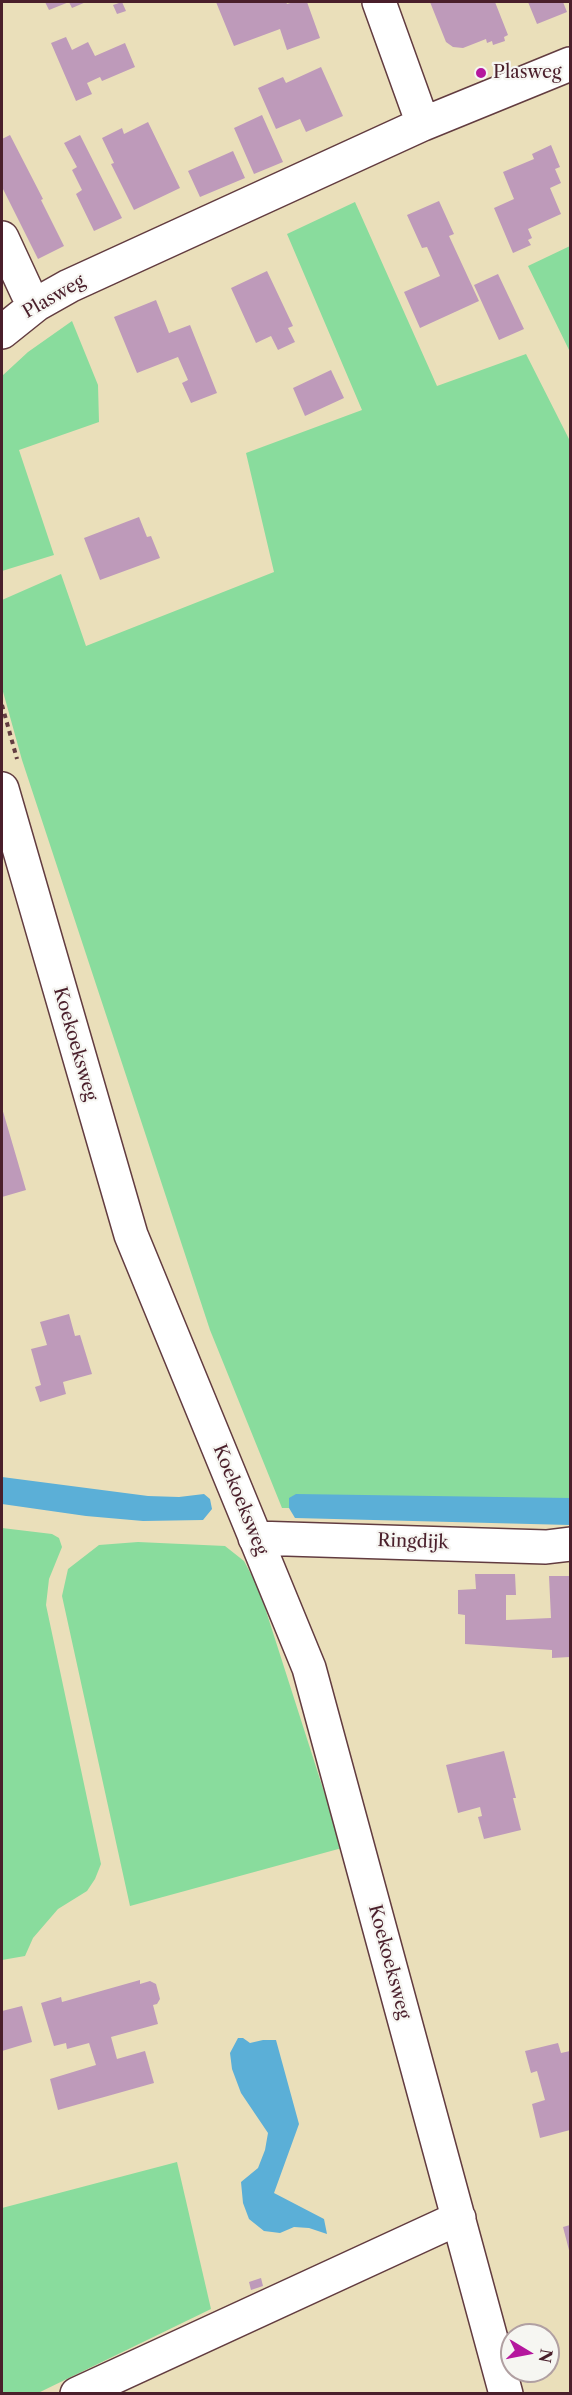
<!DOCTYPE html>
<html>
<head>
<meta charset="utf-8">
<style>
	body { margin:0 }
	#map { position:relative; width:572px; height:2395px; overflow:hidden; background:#eadfba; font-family:"Libre Caslon Text",serif }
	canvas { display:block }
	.frame { position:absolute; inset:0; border:3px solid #4a1f2b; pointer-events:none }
	.north { position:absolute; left:500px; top:2323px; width:60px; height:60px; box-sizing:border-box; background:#f6f6f2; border:2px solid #b1a0a2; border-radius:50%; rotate:100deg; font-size:16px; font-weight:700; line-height:24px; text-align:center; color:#4a1f2b }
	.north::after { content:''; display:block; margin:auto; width:21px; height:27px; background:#b5179e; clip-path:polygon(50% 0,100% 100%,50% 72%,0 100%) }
</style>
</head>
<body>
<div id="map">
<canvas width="572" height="2395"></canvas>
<div class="frame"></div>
<div class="north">N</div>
</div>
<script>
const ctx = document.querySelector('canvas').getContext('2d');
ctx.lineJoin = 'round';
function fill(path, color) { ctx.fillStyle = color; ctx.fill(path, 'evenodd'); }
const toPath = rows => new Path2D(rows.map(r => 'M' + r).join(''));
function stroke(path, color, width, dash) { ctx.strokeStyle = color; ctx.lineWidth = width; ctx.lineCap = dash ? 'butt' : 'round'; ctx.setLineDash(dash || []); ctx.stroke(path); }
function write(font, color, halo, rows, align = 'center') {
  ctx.font = font + ' "Libre Caslon Text",serif'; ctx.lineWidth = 4.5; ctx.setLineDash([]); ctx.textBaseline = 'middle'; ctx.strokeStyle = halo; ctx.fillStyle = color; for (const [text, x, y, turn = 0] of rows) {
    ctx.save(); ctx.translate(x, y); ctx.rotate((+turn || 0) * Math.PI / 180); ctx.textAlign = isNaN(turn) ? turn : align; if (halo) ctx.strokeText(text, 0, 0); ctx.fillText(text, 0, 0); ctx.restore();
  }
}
fill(toPath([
	[355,202,437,386,526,354,570,441,570,1498,289,1499,289,1508,282,1508,210,1330,22,760,2,688,2,600,61,574,86,646,274,572,246,453,362,410,287,234],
	[570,246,570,352,528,266],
	[72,321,98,385,99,422,19,450,54,555,2,571,2,376,28,352],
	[2,1528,52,1534,59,1538,62,1547,49,1579,46,1605,101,1864,95,1879,87,1891,58,1909,33,1938,25,1956,2,1960],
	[138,1542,225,1546,244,1561,259,1589,342,1848,130,1906,62,1596,68,1569,99,1545],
	[177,2162,211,2309,38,2393,2,2393,2,2208]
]), '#89dc9d');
fill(toPath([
	[2,1477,148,1496,179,1497,204,1494,210,1499,212,1509,203,1520,143,1521,86,1516,2,1504],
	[296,1494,570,1498,570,1525,295,1518,289,1508,289,1498],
	[238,2038,243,2038,250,2043,263,2040,276,2040,299,2124,274,2193,324,2219,327,2234,309,2228,294,2227,280,2233,264,2231,249,2219,243,2203,241,2182,258,2168,265,2150,268,2133,241,2093,232,2069,230,2053]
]), '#5bafd7');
fill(toPath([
	[45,2,86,2,72,8,69,2,49,10],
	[122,2,126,11,117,14,113,5],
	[216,2,286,2,287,4,294,2,307,2,320,38,287,50,280,29,234,46],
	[430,2,495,2,508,35,504,37,505,41,493,45,492,41,487,43,486,39,463,48,453,47,446,42],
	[528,2,563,2,567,12,537,24],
	[66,37,72,50,88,42,95,56,125,43,135,67,102,81,100,77,87,83,92,94,76,101,51,43],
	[321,67,343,116,306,132,300,119,276,129,258,88,283,77,286,83],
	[262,115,283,162,254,174,234,128],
	[148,122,180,188,134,210,111,164,114,163,102,138,122,128,124,134],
	[10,135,43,199,41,200,64,246,38,259,2,187,2,139],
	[80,135,122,218,94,231,76,194,82,190,72,170,77,167,64,143],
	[551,145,560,167,555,169,561,183,550,188,561,214,528,229,532,238,528,240,531,245,513,253,494,208,514,199,503,172,534,159,532,154],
	[233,151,245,178,200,197,188,171],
	[439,201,454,234,449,236,479,301,420,328,404,292,440,276,427,247,422,248,407,215],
	[267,271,293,326,288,328,295,342,278,350,271,336,256,343,231,288],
	[498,274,524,329,499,340,474,285],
	[156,300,169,333,190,325,217,393,191,403,182,383,188,380,178,357,137,373,114,317],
	[331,370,344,398,305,416,293,388],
	[139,517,147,537,151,536,160,558,100,580,84,538],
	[2,1108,26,1190,2,1197],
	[69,1314,75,1336,80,1335,92,1374,63,1382,66,1394,40,1402,35,1387,41,1385,31,1349,47,1345,40,1322],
	[475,1574,515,1574,516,1595,506,1595,506,1620,551,1618,549,1576,570,1576,570,1657,552,1658,552,1650,465,1644,465,1615,458,1614,458,1590,476,1589],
	[504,1751,516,1798,513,1798,521,1830,484,1839,478,1817,482,1816,480,1807,458,1813,446,1765],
	[140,1980,140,1984,150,1981,156,1984,160,1999,157,2004,153,2005,158,2024,111,2037,117,2059,145,2051,154,2083,58,2110,50,2079,96,2065,89,2043,67,2049,66,2043,54,2046,41,2003,61,1997,62,2002],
	[22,2006,32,2042,2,2051,2,2011],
	[558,2043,561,2053,570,2051,570,2130,540,2138,532,2104,545,2100,537,2071,531,2073,525,2051],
	[570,2225,570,2254,563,2227],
	[261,2278,263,2286,251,2290,249,2282]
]), '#be9aba');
const minor = toPath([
	[379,2,423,124],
	[2,238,27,292,37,304],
	[2,332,37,304,69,286,423,124,570,64],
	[2,789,131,1235,309,1668,506,2394],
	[255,1538,546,1547,570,1544],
	[77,2394,459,2218]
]);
stroke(minor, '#623c40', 36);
stroke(toPath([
	[2,705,17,759]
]), '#623c40', 4, [4.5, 4.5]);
stroke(minor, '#fff', 33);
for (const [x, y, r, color] of [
	[481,73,6,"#b5179e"]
]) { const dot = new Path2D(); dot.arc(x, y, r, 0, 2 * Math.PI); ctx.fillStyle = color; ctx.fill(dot); stroke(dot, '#f6f6f2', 2); }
write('18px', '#4a1f2b', '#f6f6f2', [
	["Plasweg",493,73]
], 'left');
write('18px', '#4a1f2b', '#f6f6f2', [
	["Plasweg",54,297,-30],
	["Koekoeksweg",75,1044,74],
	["Koekoeksweg",240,1500,68],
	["Ringdijk",413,1542,2],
	["Koekoeksweg",389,1962,75]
]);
</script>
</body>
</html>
